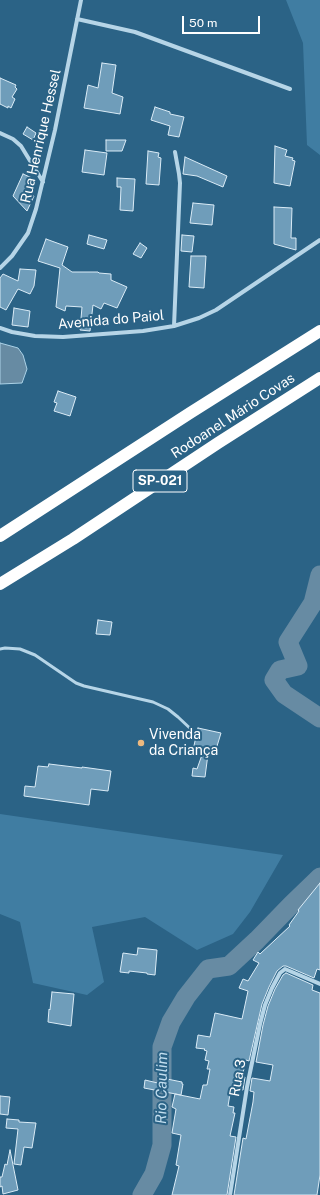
<!DOCTYPE html>
<html>
<head>
<meta charset="utf-8">
<style>
	body { margin:0 }
	#map { position:relative; width:320px; height:1195px; overflow:hidden; background:#2b6386; font-family:"Public Sans",sans-serif }
	canvas { display:block }
	.scale { position:absolute; left:182px; top:16px; width:78px; height:18px; box-sizing:border-box; border:2px solid #fff; border-top:0; padding-left:5px; font-size:12px; line-height:14px; white-space:nowrap; color:#fff; -webkit-text-stroke:3px #2b6386; paint-order:stroke }
</style>
</head>
<body>
<div id="map">
<canvas width="320" height="1195"></canvas>
<div class="scale">50 m</div>
</div>
<script>
const ctx = document.querySelector('canvas').getContext('2d');
ctx.lineJoin = 'round';
function fill(path, color) { ctx.fillStyle = color; ctx.fill(path, 'evenodd'); }
const toPath = rows => new Path2D(rows.map(r => 'M' + r).join(''));
function stroke(path, color, width, dash) { ctx.strokeStyle = color; ctx.lineWidth = width; ctx.lineCap = dash ? 'butt' : 'round'; ctx.setLineDash(dash || []); ctx.stroke(path); }
function write(font, color, halo, rows, align = 'center') {
  ctx.font = font + ' "Public Sans",sans-serif'; ctx.lineWidth = 4; ctx.setLineDash([]); ctx.textBaseline = 'middle'; ctx.strokeStyle = halo; ctx.fillStyle = color; for (const [text, x, y, turn = 0] of rows) {
    ctx.save(); ctx.translate(x, y); ctx.rotate((+turn || 0) * Math.PI / 180); ctx.textAlign = isNaN(turn) ? turn : align; if (halo) ctx.strokeText(text, 0, 0); ctx.fillText(text, 0, 0); ctx.restore();
  }
}
fill(toPath([
	[286,0,320,0,320,155,307,145,303,43],
	[0,814,283,855,250,912,233,934,197,950,145,917,92,927,104,982,87,995,33,983,20,922,0,914]
]), '#407da2');
const water = toPath([
	[0,343,18,348,23,355,27,369,22,383,0,384,0,343]
]);
fill(water, '#678ba3');
stroke(water, '#abd2e7', 1);
stroke(toPath([
	[320,575,313,603,288,642,298,666,280,670,274,680,284,694,320,718],
	[142,1195,154,1174,162,1145,162,1047,171,1022,186,997,208,969,229,966,257,940,291,905,320,877]
]), '#678ba3', 19);
const building = toPath([
	[102,63,116,65,112,93,123,97,120,114,84,108,88,85,98,88,102,63],
	[0,78,16,85,15,87,17,89,12,97,15,99,11,108,8,106,8,108,0,104,0,78],
	[155,107,170,112,170,114,184,117,179,137,168,135,170,126,151,120,155,107],
	[27,127,36,133,33,140,23,134,27,127],
	[106,140,126,140,122,151,106,151,106,140],
	[275,146,287,150,285,156,293,158,292,160,295,161,290,186,274,183,275,146],
	[85,150,107,153,104,175,82,172,85,150],
	[148,151,159,153,158,157,161,158,159,185,146,184,148,151],
	[185,157,227,176,223,187,197,176,183,174,185,157],
	[23,174,32,178,33,186,29,191,34,196,27,211,13,196,23,174],
	[117,178,135,179,133,211,120,210,121,187,117,187,117,178],
	[193,203,214,205,212,225,190,223,193,203],
	[274,207,292,208,291,238,296,238,296,250,274,244,274,207],
	[89,235,107,240,104,249,87,244,89,235],
	[182,235,194,236,192,252,181,251,182,235],
	[46,239,68,247,62,265,72,272,98,272,99,273,111,274,111,280,127,287,117,308,104,303,101,309,93,305,90,331,80,330,82,307,66,306,65,311,56,307,60,268,38,261,46,239],
	[140,243,147,248,141,258,133,254,140,243],
	[191,256,206,256,204,288,189,287,191,256],
	[20,269,36,270,34,286,30,294,18,289,6,310,0,307,0,278,3,274,18,281,20,269],
	[14,308,30,311,28,327,12,325,14,308],
	[58,391,76,397,70,416,54,411,57,403,54,402,58,391],
	[98,620,112,622,110,635,96,634,98,620],
	[198,728,221,733,214,756,208,754,205,777,192,776,193,768,197,769,203,752,193,750,198,728],
	[49,764,82,768,82,767,111,771,108,791,91,789,89,805,24,796,25,786,35,787,38,766,48,767,49,764],
	[320,883,320,970,317,969,314,978,286,966,283,966,277,971,269,987,262,1004,249,1061,246,1060,242,1077,245,1077,243,1090,231,1088,228,1106,234,1107,233,1113,235,1113,230,1136,236,1137,227,1195,172,1195,179,1166,176,1165,181,1135,172,1133,176,1109,172,1107,175,1094,200,1099,203,1085,207,1085,210,1069,207,1069,209,1061,205,1060,207,1051,204,1050,205,1049,196,1048,198,1035,210,1037,215,1013,242,1019,248,991,239,988,243,979,248,981,259,963,253,960,258,952,260,954,290,926,289,925,299,911,298,910,320,883],
	[138,948,157,950,155,975,147,974,147,973,129,971,129,973,120,972,123,953,137,955,138,948],
	[286,973,313,985,312,990,320,993,320,1175,317,1195,234,1195,243,1138,246,1139,253,1102,254,1092,250,1091,252,1078,270,1081,273,1065,256,1062,263,1025,268,1006,275,989,283,975,286,973],
	[52,992,74,994,71,1026,48,1022,49,1009,50,1010,52,992],
	[162,1078,182,1082,182,1084,183,1084,181,1095,144,1088,145,1080,162,1084,162,1078],
	[0,1096,10,1097,8,1115,0,1114,0,1096],
	[7,1119,19,1120,19,1122,36,1123,32,1148,24,1147,21,1165,14,1164,18,1129,6,1128,7,1119],
	[10,1150,18,1190,3,1194,2,1186,0,1187,0,1177,2,1177,5,1164,7,1165,10,1150]
]);
fill(building, '#6f9dba');
stroke(building, '#daebf6', 1);
stroke(toPath([
	[0,649,5,648,20,649,35,655,76,683,84,686,153,702,168,709,178,717,194,732]
]), '#b6d5e7', 3);
stroke(toPath([
	[77,19,135,32,290,89],
	[0,133,13,139,21,146,43,182],
	[0,268,12,256,28,233,36,209,55,130,81,0],
	[174,326,180,183,179,174,175,152],
	[0,328,12,332,35,336,63,337,143,331,174,326,199,318,216,310,320,240],
	[230,1195,247,1087,260,1024,265,1005,272,988,280,973,285,969,320,984]
]), '#b6d5e7', 4);
stroke(toPath([
	[0,536,190,413,320,331],
	[0,584,73,539,218,443,320,378]
]), '#fff', 12);
for (const [x, y, r, color] of [
	[141,743,4,"#edb97f"]
]) { const dot = new Path2D(); dot.arc(x, y, r, 0, 2 * Math.PI); ctx.fillStyle = color; ctx.fill(dot); stroke(dot, '#2b6386', 1.5); }
for (const [x, y, w] of [
	[160,481,54]
]) { const box = new Path2D(); box.roundRect(x - w / 2, y - 11, w, 22, 3); ctx.fillStyle = '#2b6386'; ctx.fill(box); stroke(box, '#fff', 1); }
write('bold 13px', '#fff', null, [
	["SP-021",160,481]
]);
write('14px', '#fff', '#2b6386', [
	["Rua Henrique Hessel",41,136,-77],
	["Avenida do Paiol",111,320,-5],
	["Rodoanel Mário Covas",233,416,-33],
	["Rua 3",238,1078,-79]
]);
write('14px', '#fff', '#2b6386', [
	["Vivenda",149,735],
	["da Criança",149,751]
], 'left');
write('italic 15px', '#c2deef', '#2b6386', [
	["Rio Caulim",162,1088,-89]
]);
</script>
</body>
</html>
